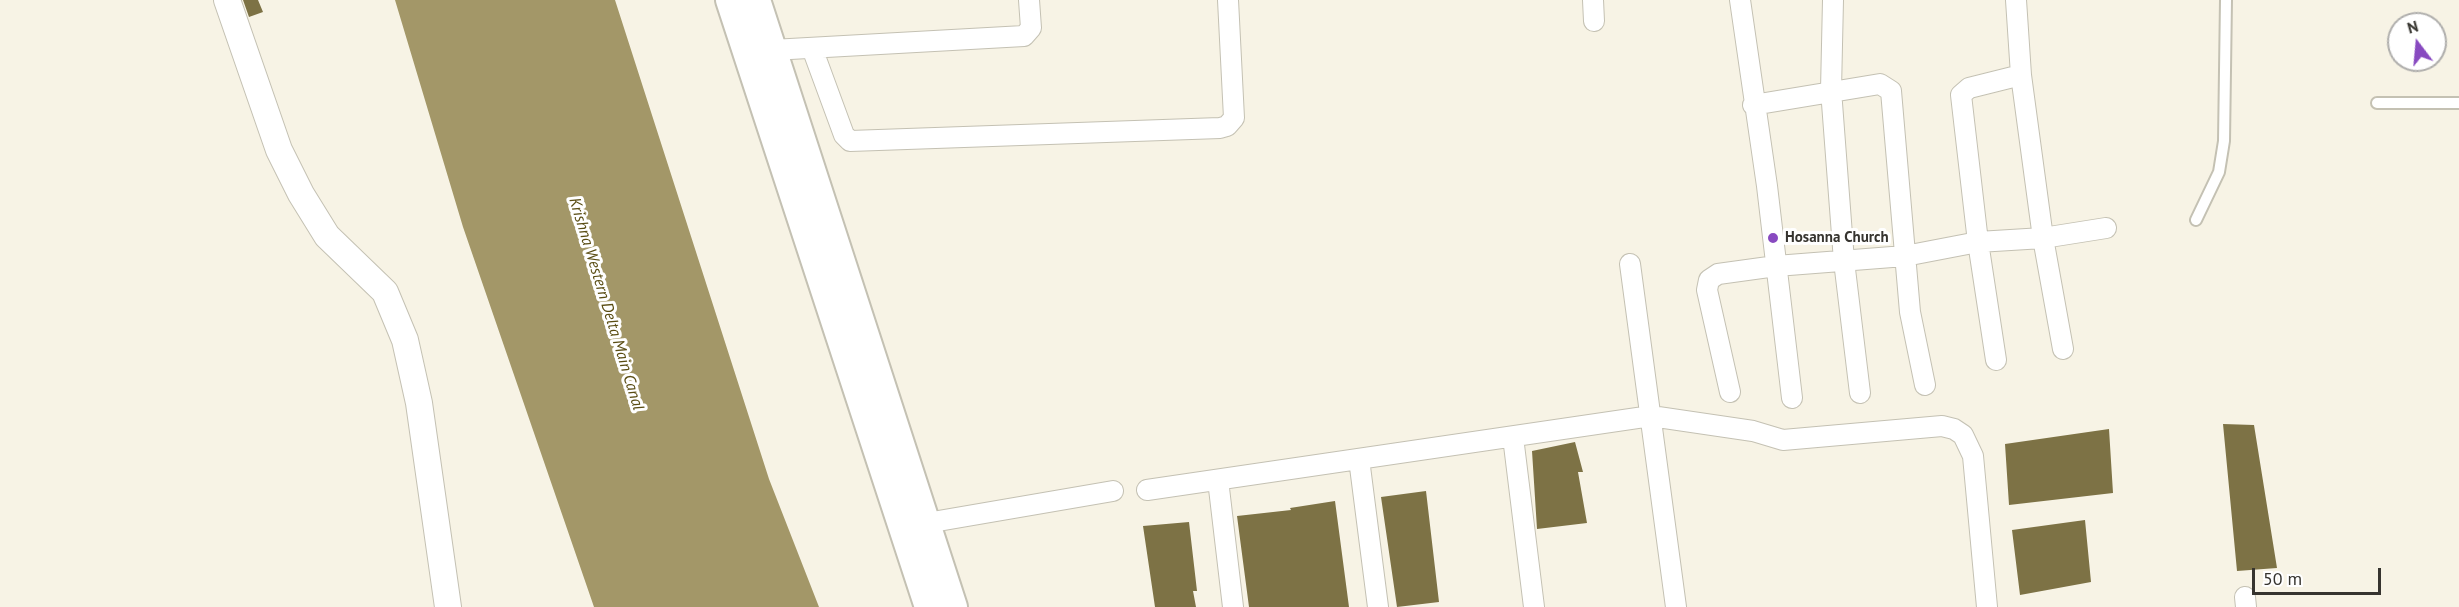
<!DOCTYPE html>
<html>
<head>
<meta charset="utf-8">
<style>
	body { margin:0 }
	#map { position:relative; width:2459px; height:607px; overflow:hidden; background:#f7f3e5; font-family:"PT Sans",sans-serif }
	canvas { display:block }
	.north { position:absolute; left:2387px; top:12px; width:60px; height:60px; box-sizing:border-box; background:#fff; border:2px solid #afaeac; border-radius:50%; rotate:344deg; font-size:16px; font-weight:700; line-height:24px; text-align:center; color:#36342f }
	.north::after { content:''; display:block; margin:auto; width:21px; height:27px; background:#884ac0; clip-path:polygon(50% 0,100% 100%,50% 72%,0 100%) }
	.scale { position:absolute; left:2252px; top:568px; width:129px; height:27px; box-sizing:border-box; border:3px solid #36342f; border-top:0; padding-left:8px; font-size:18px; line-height:21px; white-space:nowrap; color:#36342f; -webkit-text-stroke:4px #fff; paint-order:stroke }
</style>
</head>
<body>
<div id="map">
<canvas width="2459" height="607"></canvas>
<div class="north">N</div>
<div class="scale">50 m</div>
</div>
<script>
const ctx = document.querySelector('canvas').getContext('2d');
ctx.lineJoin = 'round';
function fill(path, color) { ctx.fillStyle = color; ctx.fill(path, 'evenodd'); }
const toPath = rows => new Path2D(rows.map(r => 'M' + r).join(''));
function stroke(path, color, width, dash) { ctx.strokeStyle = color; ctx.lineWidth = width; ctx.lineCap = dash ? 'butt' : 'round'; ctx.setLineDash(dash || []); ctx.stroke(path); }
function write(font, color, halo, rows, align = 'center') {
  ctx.font = font + ' "PT Sans",sans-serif'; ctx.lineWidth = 6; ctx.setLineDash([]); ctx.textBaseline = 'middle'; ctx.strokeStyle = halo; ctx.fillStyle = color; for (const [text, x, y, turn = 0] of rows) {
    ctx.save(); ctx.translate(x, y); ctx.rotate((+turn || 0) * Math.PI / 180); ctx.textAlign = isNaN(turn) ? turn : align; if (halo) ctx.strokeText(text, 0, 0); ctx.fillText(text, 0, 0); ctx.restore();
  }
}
fill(toPath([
	[395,0,615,0,769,479,819,607,594,607,463,227]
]), '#a39768');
fill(toPath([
	[243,0,258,0,263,12,249,17],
	[2223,424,2254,425,2277,568,2237,571],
	[2109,429,2113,493,2009,505,2005,444],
	[1575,442,1583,472,1578,472,1587,523,1537,529,1532,451],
	[1426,491,1439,602,1397,607,1381,497],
	[1335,501,1349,607,1249,607,1237,516,1291,510,1290,508],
	[2085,520,2091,582,2020,595,2012,530],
	[1189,522,1197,591,1193,591,1196,607,1155,607,1143,526]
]), '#7d7245');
const service = toPath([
	[2377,103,2459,103],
	[2196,220,2219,172,2224,141,2226,0]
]);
const minor = toPath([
	[1593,0,1594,21],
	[1740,0,1767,186,1792,398],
	[1833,0,1831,90,1844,261,1860,393],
	[2016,0,2021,75,2043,238,2063,349],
	[812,48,844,135,850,141,1220,128,1227,126,1234,118,1228,0],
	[772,50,1024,36,1031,28,1029,0],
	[1753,105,1880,84,1891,91,1910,312,1925,385],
	[1630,264,1676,607],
	[1996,360,1978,242,1961,95,1969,88,2021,75],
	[1730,392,1707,290,1709,280,1718,274,1776,266,1905,256,1978,242,2043,238,2106,228],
	[1513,437,1534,607],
	[1359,459,1378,607],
	[1218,480,1233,607],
	[1147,490,1651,416,1753,431,1783,440,1942,426,1954,429,1963,435,1973,456,1987,607],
	[915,525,1113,491],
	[2245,597,2246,607]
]);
const tertiary = toPath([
	[227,0,279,150,301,194,327,236,385,292,405,340,419,403,448,607]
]);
const secondary = toPath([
	[730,0,929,607],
	[756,0,953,607]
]);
stroke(service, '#c4c1b3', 14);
stroke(minor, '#c4c1b3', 22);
stroke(tertiary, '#c4c1b3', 28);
stroke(secondary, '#c4c1b3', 32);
stroke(service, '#fff', 10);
stroke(minor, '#fff', 20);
stroke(tertiary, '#fff', 26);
stroke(secondary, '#fff', 28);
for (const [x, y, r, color] of [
	[1773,238,6,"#884ac0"]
]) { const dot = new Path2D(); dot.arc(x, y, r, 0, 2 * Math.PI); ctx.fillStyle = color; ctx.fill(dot); stroke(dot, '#fff', 2); }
write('bold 15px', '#36342f', '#fff', [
	["Hosanna Church",1785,238]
], 'left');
write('italic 16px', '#594c12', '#fff', [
	["Krishna Western Delta Main Canal",606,304,73]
]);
</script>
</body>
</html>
